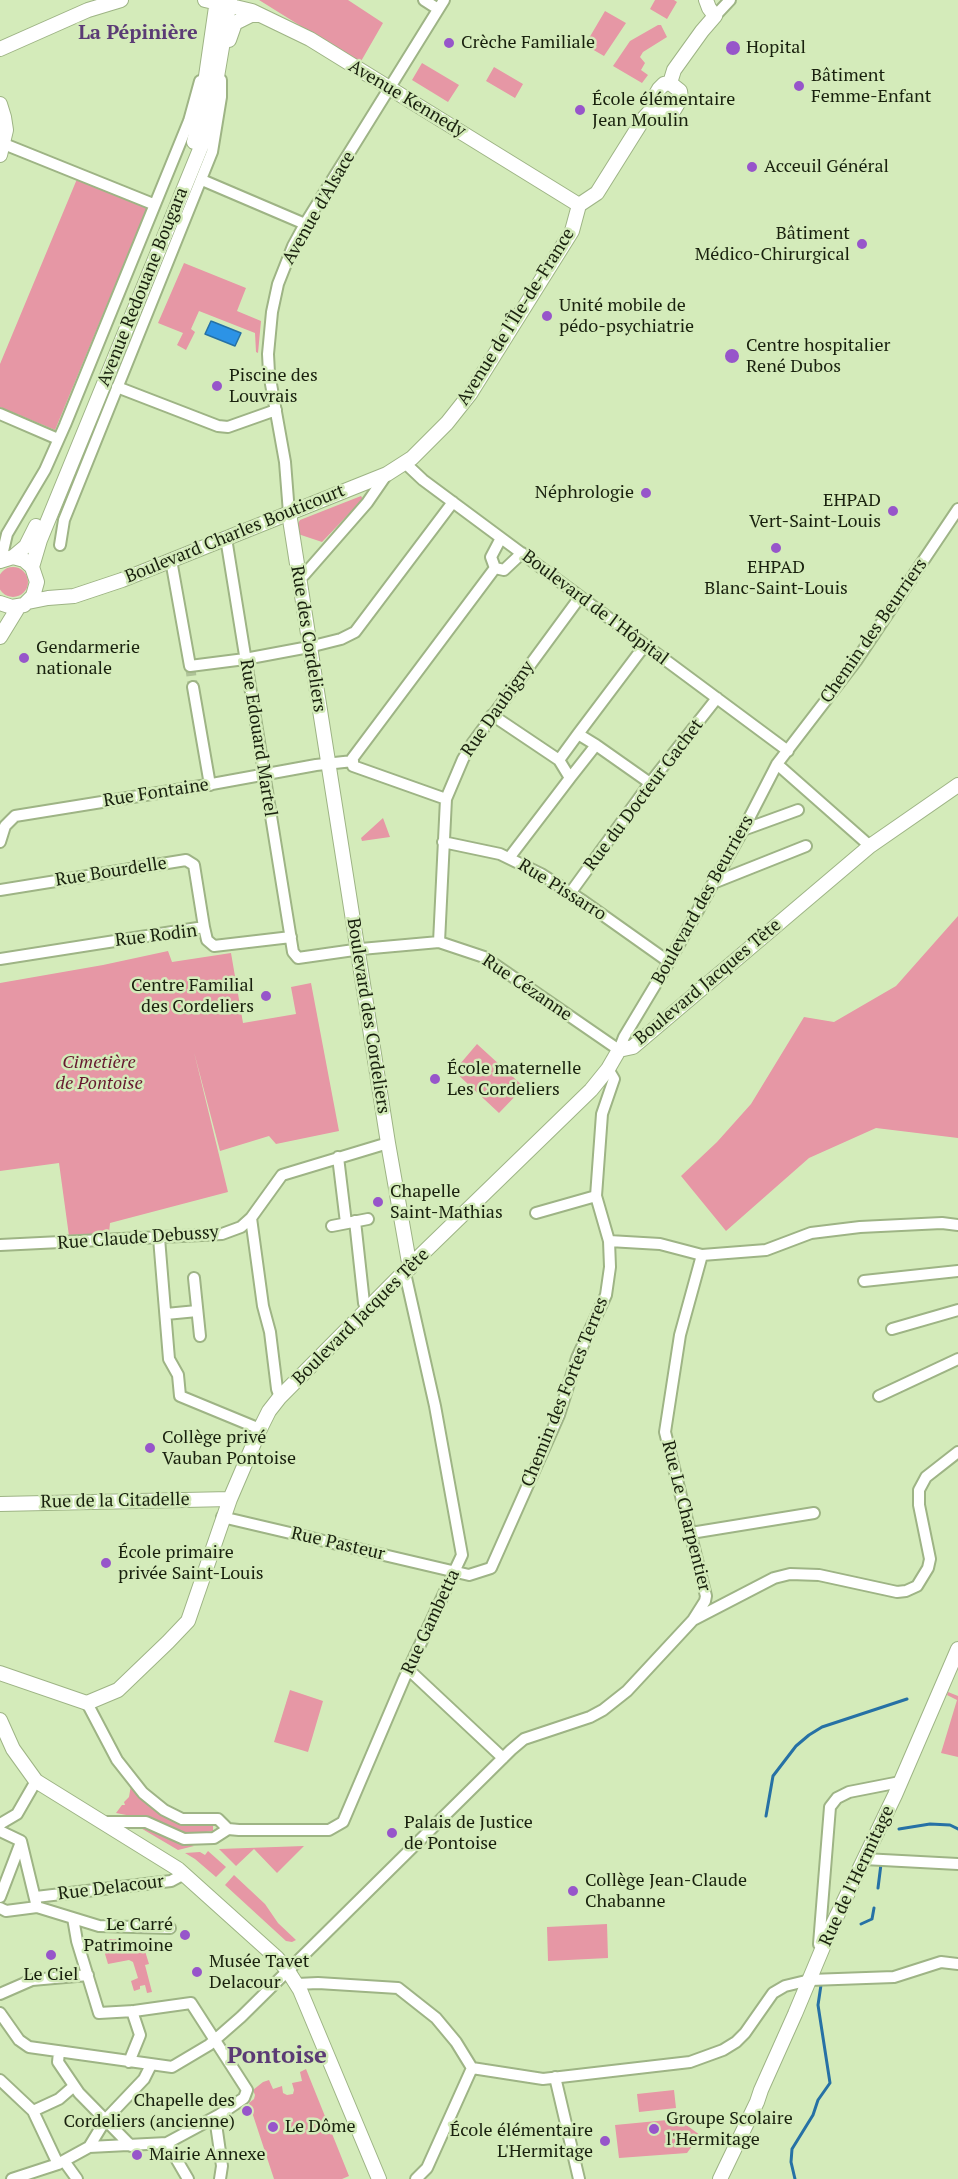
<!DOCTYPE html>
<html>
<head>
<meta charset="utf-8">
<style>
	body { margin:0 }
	canvas { display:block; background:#d4ebba }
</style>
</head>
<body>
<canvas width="958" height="2179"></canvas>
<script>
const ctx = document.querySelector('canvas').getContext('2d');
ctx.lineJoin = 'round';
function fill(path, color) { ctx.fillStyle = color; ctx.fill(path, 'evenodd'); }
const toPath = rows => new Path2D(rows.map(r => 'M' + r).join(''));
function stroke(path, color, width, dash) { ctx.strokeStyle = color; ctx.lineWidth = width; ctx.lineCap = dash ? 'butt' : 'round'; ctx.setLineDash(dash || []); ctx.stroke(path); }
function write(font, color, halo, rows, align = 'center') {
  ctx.font = font + ' "PT Serif",serif'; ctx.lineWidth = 5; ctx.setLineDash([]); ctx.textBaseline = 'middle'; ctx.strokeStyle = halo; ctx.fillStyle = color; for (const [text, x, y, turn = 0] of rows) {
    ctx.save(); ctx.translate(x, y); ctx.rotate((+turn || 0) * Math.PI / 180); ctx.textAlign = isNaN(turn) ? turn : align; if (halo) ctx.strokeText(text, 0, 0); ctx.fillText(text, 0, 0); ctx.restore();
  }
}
fill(toPath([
	[259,0,348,0,383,23,360,63],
	[655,0,674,0,677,2,667,19,650,9],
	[605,11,626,23,604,56,585,45],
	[658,25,661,25,667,37,643,52,640,57,645,63,641,70,648,75,642,83,613,66,630,41],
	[422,63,459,85,448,102,412,80],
	[494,67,523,84,515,98,486,81],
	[77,179,147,208,55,430,0,407,0,364],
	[184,263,246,288,237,311,261,321,258,353,256,352,255,333,199,311,191,329,195,332,186,350,177,345,183,333,158,323],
	[361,496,363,499,322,542,298,534,297,525,300,520],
	'-2 582a15 15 0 1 1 30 0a15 15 0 1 1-30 0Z',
	[383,818,390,837,362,841,361,838],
	[958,916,958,1138,876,1128,809,1158,726,1231,681,1176,717,1142,751,1104,804,1017,834,1022,896,986],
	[168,951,172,962,231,953,243,1023,296,1014,291,987,311,983,339,1131,276,1144,269,1136,220,1151,194,1052,228,1192,110,1223,109,1233,69,1236,59,1163,0,1171,0,983,103,965],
	[477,1044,524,1087,499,1113,454,1071],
	[290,1690,323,1701,308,1752,274,1742],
	[948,1692,958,1696,958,1757,941,1753,957,1700,947,1695],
	[131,1785,143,1799,210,1824,213,1826,213,1831,182,1835,147,1819,116,1813,122,1805,125,1805,124,1802,129,1797],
	[139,1827,147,1827,194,1846,178,1850],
	[304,1846,277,1873,254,1849,236,1866,219,1849],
	[208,1851,226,1867,216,1877,195,1859,185,1853,200,1852,205,1855],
	[234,1875,265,1904,278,1923,296,1940,292,1942,286,1941,225,1885],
	[607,1924,608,1958,548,1961,547,1927],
	[107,1939,120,1939,122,1944,131,1942,134,1944,137,1953,145,1951,149,1964,145,1965,152,1992,147,1993,145,1985,140,1986,140,1989,134,1991,131,1981,138,1978,133,1962,129,1960,108,1964,105,1954,107,1951,101,1952,100,1940],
	[306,2069,349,2176,342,2179,274,2179,249,2103,254,2099,255,2095,253,2090,263,2082,269,2080,273,2089,282,2086,283,2093,287,2095,293,2094,294,2090,292,2083,302,2081,300,2072],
	[674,2090,676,2108,639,2112,637,2094],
	[678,2119,700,2135,687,2153,619,2158,615,2125]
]), '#e697a5');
const water = toPath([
	[211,321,241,333,235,346,205,334,211,321]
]);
fill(water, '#2c93e6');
stroke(water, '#2671a5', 1.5);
stroke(toPath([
	[766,1816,773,1776,796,1746,809,1735,822,1727,907,1699],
	[899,1829,930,1824,950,1825,958,1829],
	[878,1888,881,1864],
	[861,1924,872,1919,874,1908],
	[795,2179,791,2162,792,2149,813,2115,818,2100,830,2083,818,2005,821,1985]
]), '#2671a5', 3);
stroke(toPath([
	[190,666,193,687]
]), '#afc398', 10, [10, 5]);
const street = toPath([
	[424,0,438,9],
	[715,16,730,0],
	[4,144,153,204],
	[202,180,305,224],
	[117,387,218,426,228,427,276,410],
	[0,414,58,439],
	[405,463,423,480,788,751],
	[289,513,285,462,269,373,268,354,272,312,278,284,293,246,305,224,444,0],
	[226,538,293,952,298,958,361,949,439,942,484,957,619,1050,624,1037,669,962,743,830,777,764,856,661,958,509],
	[60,545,64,520,212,152,221,97,221,80],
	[1,560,7,534,45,470,65,425,189,121,200,81],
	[171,560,190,666,245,659,309,647,341,639,355,632,453,502],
	[495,568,504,570,522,553],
	[495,568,491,557,501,538],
	[299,577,304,575,367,503,387,474],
	[193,687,210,785],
	[492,715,559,760],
	[578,734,596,745,570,778,559,760,578,734,645,645],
	[596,745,650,783],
	[353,761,353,766,446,799],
	[777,764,870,846],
	[743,830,798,810],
	[0,842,5,826,15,816,201,786,316,765,353,761,352,759,495,568],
	[443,842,500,854,541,874,583,901,669,962],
	[509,858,570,778],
	[713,883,806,846],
	[0,890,186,860,194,865,204,927],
	[571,892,650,783,717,698],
	[439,942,446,799,463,759,472,744,580,597],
	[0,959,204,927,207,940,214,946,291,937],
	[338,1157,346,1223],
	[536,1213,596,1196],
	[251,1218,263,1306,270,1332,277,1389,280,1397],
	[355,1221,364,1303,367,1310],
	[332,1226,368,1219],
	[159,1238,169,1359,178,1375,180,1396,260,1429],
	[609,1241,660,1244,702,1255,766,1250,811,1233,860,1227,942,1223,958,1225],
	[0,1245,222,1234,241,1227,251,1218,282,1175,388,1143],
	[194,1278,200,1336],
	[864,1281,958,1271],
	[166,1314,197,1311],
	[892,1329,958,1310],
	[879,1396,958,1359],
	[222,1517,469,1575,491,1568,559,1415,577,1358,606,1295,610,1267,609,1241,596,1196,602,1114,614,1079,608,1069],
	[691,1533,814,1513],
	[693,1620,705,1601,706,1596,665,1432,680,1335,702,1255],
	[409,1670,503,1758],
	[87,1703,117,1760,143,1793,164,1810,182,1819,218,1819,228,1829,239,1830,329,1830,343,1822,404,1679,462,1555,435,1406,405,1273],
	[103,1822,146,1822,184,1839,214,1838,228,1829],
	[0,1824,17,1814,36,1781],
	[0,1831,21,1841,37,1907,6,1911,0,1908],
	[864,1859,958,1864],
	[0,1897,21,1842],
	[36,1897,171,1881,184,1874],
	[37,1907,99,1926,170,1928],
	[823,1946,819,1944,830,1807,837,1798,849,1792,900,1782],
	[297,1984,318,1983,398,1988,436,2018,456,2042,472,2068],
	[0,1994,32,1980,88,1975],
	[0,2013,19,2040,29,2047,172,2067,209,2045,241,2017,511,1750,524,1739,590,1717,603,1710,627,1691,693,1620,774,1578,790,1574,819,1575,897,1592,906,1591,917,1586,928,1568,930,1559,919,1505,919,1490,926,1477,958,1452],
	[59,2052,58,2062,79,2093,131,2146],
	[129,2062,140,2035,132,2011],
	[555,2077,579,2179],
	[0,2080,33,2111,58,2164],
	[33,2111,59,2099,74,2086],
	[215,2117,222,2166,220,2179],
	[167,2143,188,2179],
	[89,2147,106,2119,144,2079,151,2065],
	[64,2161,77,2179],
	[12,2179,58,2164,89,2147,167,2143,219,2115,244,2098,247,2090,191,2003,134,2011,99,2013,77,1941,73,1918],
	[416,2179,427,2168,472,2068,543,2079,690,2062,723,2050,736,2042,745,2033,773,1993,785,1986,810,1980,894,1977,941,1962,958,1964]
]);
const secondary = toPath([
	[205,0,252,11,310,39,579,205],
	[229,40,235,23,251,15,259,15],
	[0,49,88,10,121,0],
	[670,83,674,70,702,31,715,16,709,8,706,0],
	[0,104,4,117,6,130,0,155],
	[655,106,667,112,674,110,677,105,681,98,680,91,670,83],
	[655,106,655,96,659,89,664,84,670,83],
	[194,142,201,111,217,0],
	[289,513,388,1143,410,1268],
	[13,557,26,546,36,526],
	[0,561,13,557,24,560,32,567,37,582,33,596,24,605,12,607,0,603],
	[32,567,40,540,205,137,210,118,230,0],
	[28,602,48,598,74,596,122,580,387,474,412,458,447,423,470,394,572,231,579,205,597,193,644,118,655,106],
	[0,637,19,606],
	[0,1504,230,1499],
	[0,1673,87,1703,118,1690,168,1642,188,1621,230,1499,260,1429,269,1411,280,1397,421,1255,591,1090,608,1069,619,1050,633,1047,870,846,958,785],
	[0,1720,13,1749,36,1781,178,1869,277,1958,288,1971,300,1990,379,2179],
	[720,2179,757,2102,761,2090,795,2014,831,1928,895,1795,958,1649]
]);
stroke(street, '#9eb485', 14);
stroke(secondary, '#9eb485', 16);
stroke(street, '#fff', 10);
stroke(secondary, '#fff', 14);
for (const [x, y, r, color] of [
	[449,43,6,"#9755ca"],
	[733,48,8,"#9755ca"],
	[799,86,6,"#9755ca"],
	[580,110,6,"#9755ca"],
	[752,167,6,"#9755ca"],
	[862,244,6,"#9755ca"],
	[547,316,6,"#9755ca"],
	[732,356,8,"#9755ca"],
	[217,386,6,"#9755ca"],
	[646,493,6,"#9755ca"],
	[893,511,6,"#9755ca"],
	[776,548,6,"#9755ca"],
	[24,658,6,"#9755ca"],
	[266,996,6,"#9755ca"],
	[435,1079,6,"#9755ca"],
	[378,1202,6,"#9755ca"],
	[150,1448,6,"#9755ca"],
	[106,1563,6,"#9755ca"],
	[392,1833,6,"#9755ca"],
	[573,1891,6,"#9755ca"],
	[185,1935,6,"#9755ca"],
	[51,1955,6,"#9755ca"],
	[197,1972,6,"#9755ca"],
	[247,2111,6,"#9755ca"],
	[273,2127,6,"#9755ca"],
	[654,2129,6,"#9755ca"],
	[605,2141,6,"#9755ca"],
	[137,2155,6,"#9755ca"]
]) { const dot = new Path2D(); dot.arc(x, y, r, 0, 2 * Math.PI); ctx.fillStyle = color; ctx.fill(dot); stroke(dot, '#d4ebba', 2); }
write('18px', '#19210e', '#d4ebba', [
	["Crèche Familiale",461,43],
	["Hopital",746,48],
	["Bâtiment",811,76],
	["Femme-Enfant",811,97],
	["École élémentaire",592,100],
	["Jean Moulin",592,121],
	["Acceuil Général",764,167],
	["Bâtiment",850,234,"right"],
	["Médico-Chirurgical",850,255,"right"],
	["Unité mobile de",559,306],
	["pédo-psychiatrie",559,327],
	["Centre hospitalier",746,346],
	["René Dubos",746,367],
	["Piscine des",229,376],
	["Louvrais",229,397],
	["Néphrologie",634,493,"right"],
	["EHPAD",881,501,"right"],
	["Vert-Saint-Louis",881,522,"right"],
	["EHPAD",776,568,"center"],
	["Blanc-Saint-Louis",776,589,"center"],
	["Gendarmerie",36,648],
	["nationale",36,669],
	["Centre Familial",254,986,"right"],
	["des Cordeliers",254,1007,"right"],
	["École maternelle",447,1069],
	["Les Cordeliers",447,1090],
	["Chapelle",390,1192],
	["Saint-Mathias",390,1213],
	["Collège privé",162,1438],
	["Vauban Pontoise",162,1459],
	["École primaire",118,1553],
	["privée Saint-Louis",118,1574],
	["Palais de Justice",404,1823],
	["de Pontoise",404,1844],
	["Collège Jean-Claude",585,1881],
	["Chabanne",585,1902],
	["Le Carré",173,1925,"right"],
	["Patrimoine",173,1946,"right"],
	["Musée Tavet",209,1962],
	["Delacour",209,1983],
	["Le Ciel",51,1975,"center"],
	["Chapelle des",235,2101,"right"],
	["Cordeliers (ancienne)",235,2122,"right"],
	["Groupe Scolaire",666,2119],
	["l'Hermitage",666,2140],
	["Le Dôme",285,2127],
	["École élémentaire",593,2131,"right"],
	["L'Hermitage",593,2152,"right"],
	["Mairie Annexe",149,2155]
], 'left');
write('18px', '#19210e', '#d4ebba', [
	["Avenue Kennedy",407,99,31],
	["Avenue d'Alsace",319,208,-60],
	["Avenue Redouane Bougara",143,287,-68],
	["Avenue de l'Île-de-France",516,317,-58],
	["Boulevard Charles Bouticourt",235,534,-22],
	["Boulevard de l'Hôpital",595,608,37],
	["Chemin des Beurriers",874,631,-55],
	["Rue des Cordeliers",308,639,81],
	["Rue Daubigny",498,709,-55],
	["Rue Edouard Martel",258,738,81],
	["Rue Fontaine",156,793,-9],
	["Rue du Docteur Gachet",644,795,-53],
	["Rue Bourdelle",111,872,-9],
	["Rue Pissarro",562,890,32],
	["Boulevard des Beurriers",703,900,-61],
	["Rue Rodin",156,936,-7],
	["Boulevard Jacques Tête",708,982,-40],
	["Rue Cézanne",527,988,34],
	["Boulevard des Cordeliers",368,1016,81],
	["Rue Claude Debussy",138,1238,-4],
	["Boulevard Jacques Tête",361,1317,-45],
	["Chemin des Fortes Terres",565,1392,-68],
	["Rue de la Citadelle",115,1501,-1],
	["Rue Le Charpentier",686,1516,76],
	["Rue Pasteur",338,1544,13],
	["Rue Gambetta",431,1622,-65],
	["Rue de l'Hermitage",857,1876,-65],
	["Rue Delacour",111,1888,-7]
]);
write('italic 18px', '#66192f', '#d4ebba', [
	["Cimetière",99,1063],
	["de Pontoise",99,1084]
]);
write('bold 20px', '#5b3b75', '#d4ebba', [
	["La Pépinière",138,33]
]);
write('bold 24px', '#5b3b75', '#d4ebba', [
	["Pontoise",277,2056]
]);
</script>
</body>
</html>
